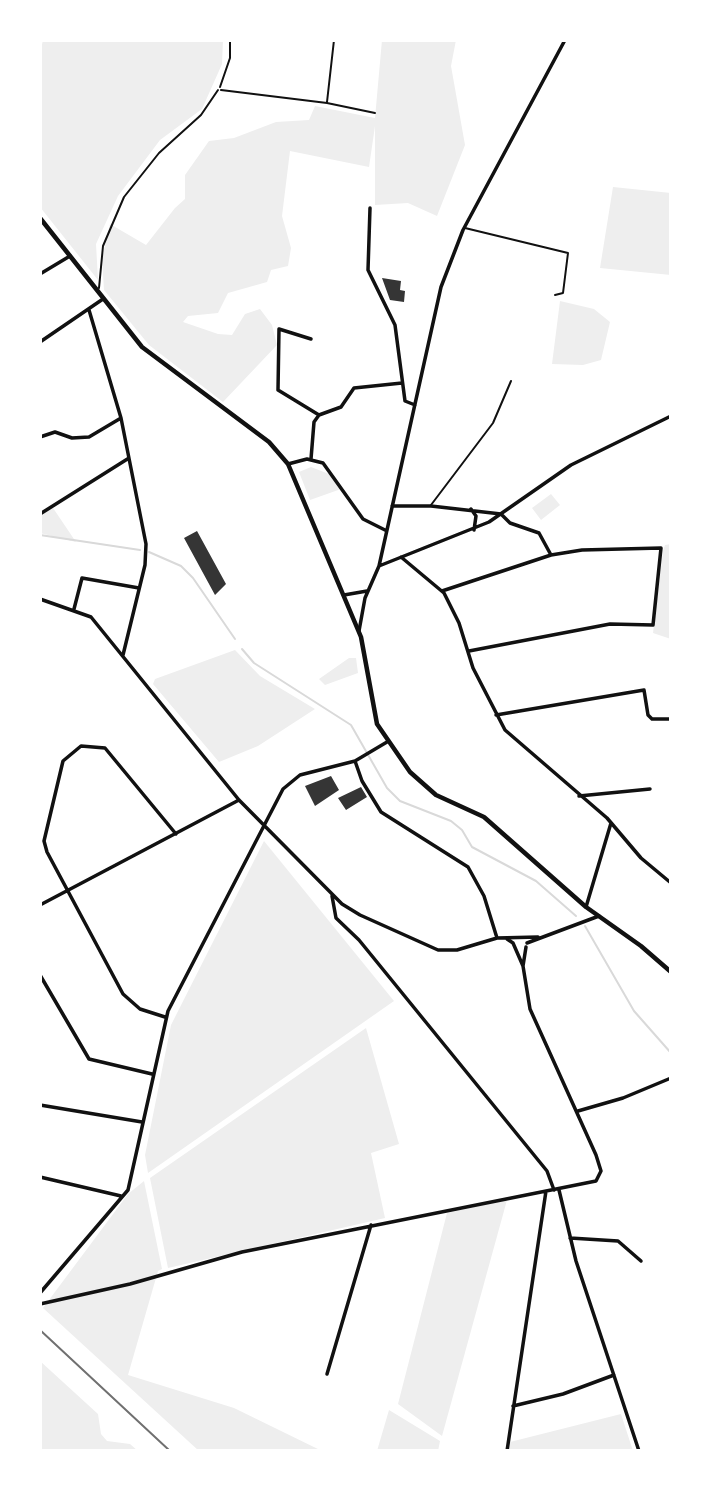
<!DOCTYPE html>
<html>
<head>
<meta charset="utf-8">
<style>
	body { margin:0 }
	#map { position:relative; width:711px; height:1491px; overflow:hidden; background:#fff; font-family:"Sofia Sans Condensed",sans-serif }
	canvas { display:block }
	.frame { position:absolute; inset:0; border:42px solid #fff; pointer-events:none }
</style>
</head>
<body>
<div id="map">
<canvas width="711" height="1491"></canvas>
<div class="frame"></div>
</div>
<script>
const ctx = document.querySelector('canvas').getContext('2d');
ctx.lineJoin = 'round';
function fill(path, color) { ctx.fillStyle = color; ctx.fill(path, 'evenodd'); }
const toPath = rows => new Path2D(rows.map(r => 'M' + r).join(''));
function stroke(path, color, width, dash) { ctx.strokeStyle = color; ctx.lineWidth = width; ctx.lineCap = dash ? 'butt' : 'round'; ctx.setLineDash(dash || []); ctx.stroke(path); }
fill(toPath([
	[43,40,223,40,222,64,202,109,160,140,118,196,96,244,98,280,40,207,40,53],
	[382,40,456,40,451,66,465,145,437,216,408,203,375,205,375,126,369,167,290,151,282,216,291,248,288,266,271,270,267,282,228,293,218,313,188,316,183,322,218,334,232,335,245,314,260,309,272,325,277,345,223,402,149,345,104,290,102,258,110,224,146,245,175,208,185,199,185,175,209,141,234,138,276,122,309,120,315,106,375,118],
	[613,187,671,193,671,275,600,268],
	[560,301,594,309,610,322,601,360,583,365,552,364],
	[311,467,329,474,341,489,310,500,299,472],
	[551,494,560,505,541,520,532,508],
	[53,508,76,542,40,533,40,514],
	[671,544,671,639,653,633,663,551,665,545],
	[235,650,260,676,315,709,258,746,219,762,153,684,155,679],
	[349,658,356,658,358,673,325,685,319,679],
	[264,841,394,1001,148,1173,145,1155,171,1025],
	[366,1028,399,1144,371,1153,385,1218,168,1268,150,1178],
	[144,1181,162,1269,158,1271,128,1375,234,1408,322,1451,199,1451,43,1308,128,1194],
	[507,1200,442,1436,398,1404,447,1213],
	[40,1361,98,1414,101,1434,107,1441,130,1444,138,1451,40,1451],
	[389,1410,440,1441,438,1451,377,1451],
	[621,1414,633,1451,509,1451,510,1442]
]), '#eee');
stroke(toPath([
	[40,535,140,550],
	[149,552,181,566,193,578,235,639],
	[242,649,254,663,351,725,387,788,400,801,451,821,462,830,472,847,536,881,576,916],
	[585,926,634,1011,671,1053]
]), '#d9d9d9', 2);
fill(toPath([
	[382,278,401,281,400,290,405,291,404,302,390,300],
	[197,531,226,584,215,595,184,538],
	[331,776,339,790,315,806,305,786],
	[361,787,367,797,346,810,338,798]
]), '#353535');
stroke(toPath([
	[220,87,230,58,230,40],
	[221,90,327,103,375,113],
	[327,102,334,40]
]), '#111', 2);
stroke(toPath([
	[465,228,568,253,563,293,555,295],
	[99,288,103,246,124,197,159,153,201,115,218,90],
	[431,505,493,423,511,381]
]), '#111', 2);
stroke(toPath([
	[370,208,368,270,395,325,405,401,415,405],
	[40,274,70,256],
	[89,310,121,418,146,544,145,565,123,655],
	[311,339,279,329,278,390,319,415],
	[40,342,103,299],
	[40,437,55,432,72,438,89,437,121,418],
	[311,459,314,422,319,415,341,407,354,388,402,383],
	[288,464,307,459,323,463,363,519,385,530],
	[392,506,431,506,501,514],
	[471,509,476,516,474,530],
	[40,514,129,458],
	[502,515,510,523,539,533,551,555],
	[401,557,444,593,459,623,473,668,505,730,607,818,641,858,671,883],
	[379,566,489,522,571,465,671,416],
	[442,591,551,555,582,550,661,548,653,625,610,624,469,651],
	[344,595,367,591],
	[40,599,91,617,239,800,342,904,360,915,438,950,457,950,497,938,538,937],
	[74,609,82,578,139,588],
	[359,631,365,598,379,566,441,287,463,230,565,40],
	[496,715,644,690,648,715,652,719,671,719],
	[355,761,362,781,381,812,468,867,484,896,497,938],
	[579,796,650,789],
	[332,896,336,918,359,940,547,1171,554,1190],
	[40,905,239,800],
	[586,907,611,823],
	[507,939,513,943,523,966],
	[527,943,599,916],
	[40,975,89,1059,152,1074],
	[165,1017,140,1009,123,994,47,852,44,841,63,761,81,746,105,748,176,834],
	[40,1105,142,1122],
	[578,1111,623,1098,671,1078],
	[40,1177,121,1196],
	[559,1190,576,1261,639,1451],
	[570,1238,618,1241,641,1261],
	[40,1293,128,1190,168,1011,283,789,300,775,355,761,387,742],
	[40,1304,130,1284,242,1252,596,1181,601,1171,596,1155,530,1009,523,966,526,947],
	[327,1374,371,1225],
	[513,1406,563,1394,614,1375],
	[507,1451,546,1191]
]), '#111', 3.5);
stroke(toPath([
	[40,218,142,347,269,442,288,464,361,637,377,724,410,772,436,795,484,817,586,907,641,946,671,972]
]), '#111', 4.5);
stroke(toPath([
	[40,1330,170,1451]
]), '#707070', 2);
</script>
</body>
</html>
